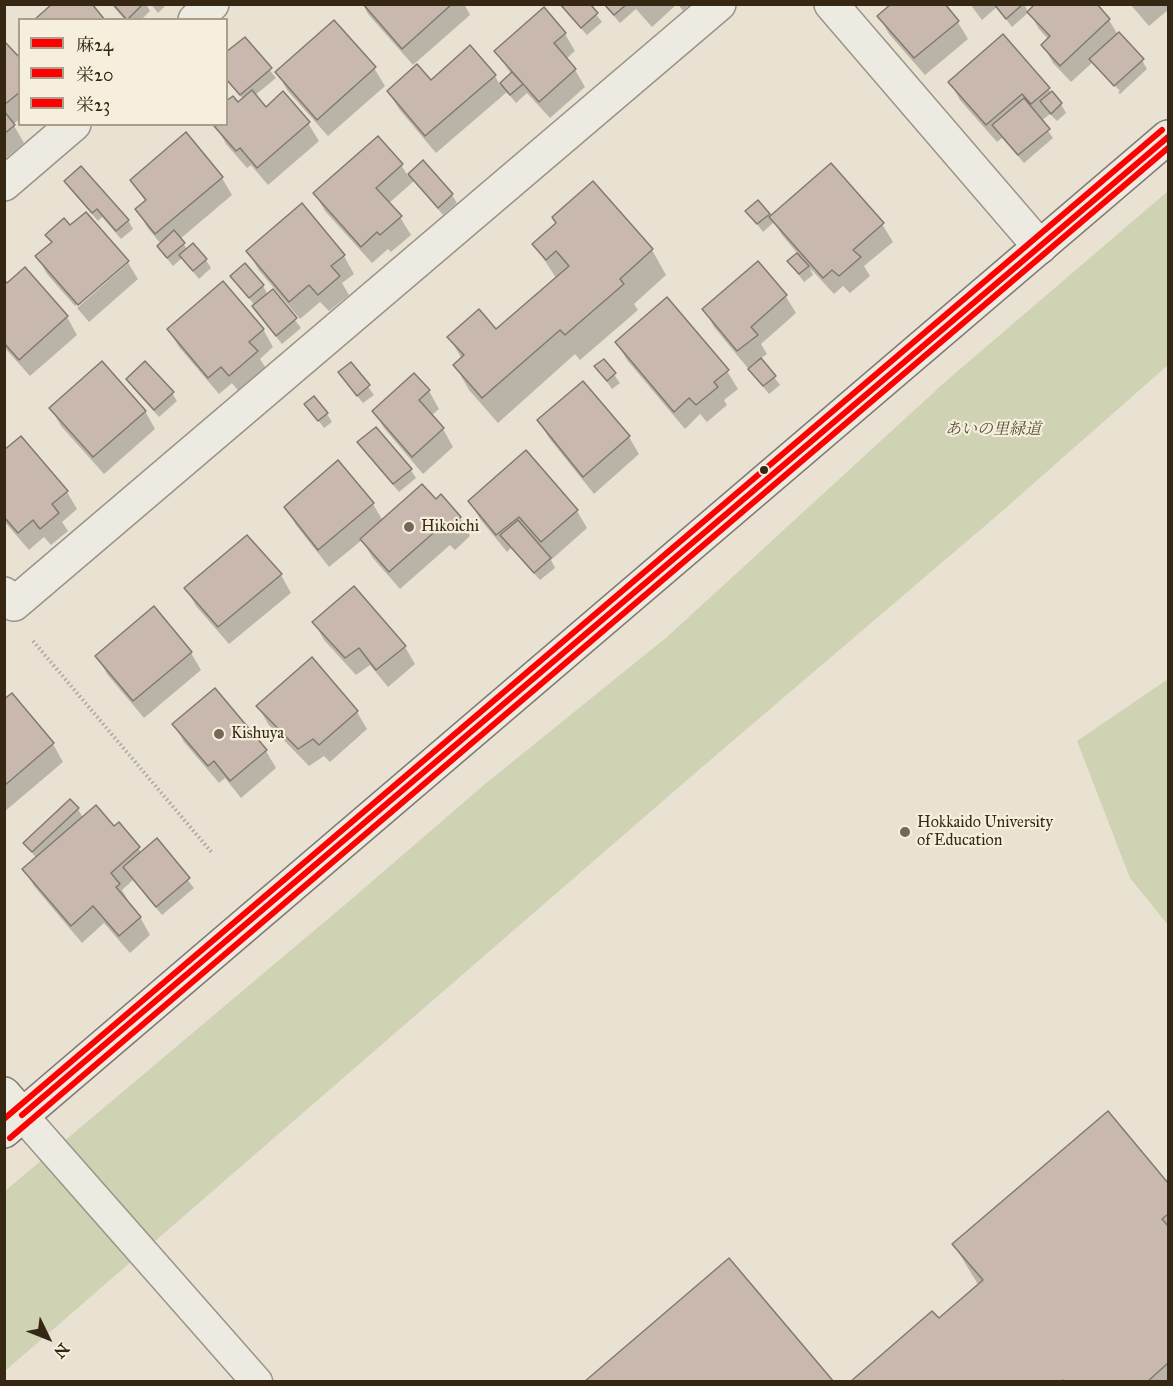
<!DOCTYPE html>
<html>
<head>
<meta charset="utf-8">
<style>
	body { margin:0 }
	#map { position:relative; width:1173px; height:1386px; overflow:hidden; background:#e9e2d3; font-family:"IM FELL Great Primer","Noto Serif JP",serif }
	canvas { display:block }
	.frame { position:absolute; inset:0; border:6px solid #362712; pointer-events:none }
	.legend { position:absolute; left:18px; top:18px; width:210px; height:108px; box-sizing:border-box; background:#f6efdd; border:2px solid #a99f8c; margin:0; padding:8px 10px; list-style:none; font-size:18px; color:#362712 }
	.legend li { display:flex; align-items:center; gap:12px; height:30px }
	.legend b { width:30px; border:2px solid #a99f8c }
	.north { position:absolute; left:18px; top:1308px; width:60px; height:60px; -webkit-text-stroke:4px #f6efdd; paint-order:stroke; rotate:133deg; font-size:16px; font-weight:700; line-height:24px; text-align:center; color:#362712 }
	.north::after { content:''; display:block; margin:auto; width:21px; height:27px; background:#362712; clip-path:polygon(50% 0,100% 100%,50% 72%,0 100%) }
</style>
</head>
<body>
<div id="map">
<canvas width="1173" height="1386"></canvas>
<div class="frame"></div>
<ul class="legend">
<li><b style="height:8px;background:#f00"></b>麻24</li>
<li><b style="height:8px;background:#f00"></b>栄20</li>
<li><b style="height:8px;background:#f00"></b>栄23</li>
</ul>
<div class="north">N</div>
</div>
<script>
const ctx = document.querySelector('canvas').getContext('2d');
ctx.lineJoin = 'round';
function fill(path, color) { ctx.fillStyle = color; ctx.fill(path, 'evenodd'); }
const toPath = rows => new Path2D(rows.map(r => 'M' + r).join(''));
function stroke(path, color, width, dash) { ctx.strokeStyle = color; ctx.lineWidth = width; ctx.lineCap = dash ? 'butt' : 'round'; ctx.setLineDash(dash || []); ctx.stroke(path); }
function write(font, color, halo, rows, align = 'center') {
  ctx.font = font + ' "IM FELL Great Primer","Noto Serif JP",serif'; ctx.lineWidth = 4.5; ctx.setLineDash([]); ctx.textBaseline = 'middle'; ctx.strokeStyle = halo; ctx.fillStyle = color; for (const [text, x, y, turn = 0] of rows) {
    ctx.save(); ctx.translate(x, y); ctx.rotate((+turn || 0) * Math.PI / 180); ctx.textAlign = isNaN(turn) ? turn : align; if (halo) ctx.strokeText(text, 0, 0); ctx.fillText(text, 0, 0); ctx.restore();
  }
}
fill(toPath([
	[1168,191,1168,365,1000,513,701,768,5,1371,5,1191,354,897,485,784,667,637,945,382],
	[1168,679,1168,925,1130,878,1077,741]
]), '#cfd2b3');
fill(toPath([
	[111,4,146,4,150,11,141,20,125,20],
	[151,4,167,4,158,13],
	[363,4,464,4,470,15,413,65,368,14],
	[559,4,588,4,602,22,587,35],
	[603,4,677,4,652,27,636,9,620,23],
	[678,4,690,4,683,11],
	[970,4,1024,4,1028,12,1037,4,1095,4,1109,20,1118,35,1142,60,1147,69,1120,94,1118,92,1120,91,1093,62,1071,82,1053,63,1043,45,1049,40,1039,29,1029,12,1012,27,997,7,982,20],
	[1130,4,1168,4,1168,10,1149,26],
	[879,16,957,21,968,39,925,75,889,34],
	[565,34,575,51,566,59,575,70,585,87,550,118,527,93,516,103,507,92,436,153,399,109,388,91,430,82,495,76,500,85,512,75,503,63,525,87,527,85,504,60,502,62,496,51],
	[1003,36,1061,104,1066,113,1057,121,1050,114,1041,121,1053,138,1024,163,1002,138,997,142,960,100,950,82],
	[245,39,276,78,254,96,265,109,308,123,319,141,268,185,251,165,247,168,226,144,216,126,226,124,238,104,243,99,226,80,226,54],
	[4,43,20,61,20,119,13,124,24,143,4,160],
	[374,68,385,86,328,136,287,90,277,72],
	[423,163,452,195,457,203,443,215,414,181,388,204,400,217,411,235,391,252,388,249,372,263,325,211,315,194,401,165,408,176],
	[222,178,232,195,180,239,187,249,206,260,211,268,199,279,182,258,173,266,164,255,159,246,161,244,147,227,137,209,146,202,132,180],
	[66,181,128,220,133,229,121,239,102,217,98,221,71,190],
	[302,206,344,256,354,274,342,283,349,295,329,311,320,302,300,319,258,269,248,251],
	[747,211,768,214,771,218,882,224,893,242,864,266,870,276,850,293,843,286,834,294,810,268,813,275,804,282,789,262,798,254,782,235,774,222,763,232],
	[70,227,127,261,75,306,47,274,37,256,52,244,47,235],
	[534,244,652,250,666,275,634,304,638,310,580,360,575,354,498,423,469,390,455,365,462,359,449,337,496,331,556,278],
	[127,261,138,279,89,322,77,308,127,264],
	[25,269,67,317,77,335,30,376,4,347,4,282,7,285],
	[232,276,263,286,268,295,273,291,301,328,282,344,259,315,255,306],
	[785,295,796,313,761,344,767,354,760,359,780,385,769,394,714,327,704,309],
	[168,329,263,329,273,347,260,359,267,370,240,393,232,383,219,394,179,347],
	[617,343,727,371,738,389,724,400,727,405,707,422,700,414,685,429,627,360],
	[604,361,620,383,612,389,596,367],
	[351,364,374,395,363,403,345,381],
	[413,375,429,391,439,409,431,416,443,429,453,447,423,474,384,428,374,411],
	[128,380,172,393,177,401,159,417,133,388],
	[306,404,327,414,332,422,324,428],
	[51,408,145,411,155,429,104,474,61,426],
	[539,421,629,437,639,454,594,494,549,438],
	[359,442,411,470,416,478,399,492,364,451],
	[4,452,67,492,77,509,62,522,68,531,51,545,44,537,29,550,4,521],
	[338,462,373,504,383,521,435,501,441,496,460,518,470,536,455,550,450,545,400,589,372,557,362,540,329,567,296,525,286,507],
	[470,501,577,511,587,528,551,560,555,568,540,580,511,548,507,552,480,519],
	[247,537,281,575,291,593,229,644,196,606,186,588],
	[314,622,405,647,415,664,388,687,370,665,356,675,324,640],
	[191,653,201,670,144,718,107,674,97,656],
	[11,695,53,744,63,762,4,812,4,701],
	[258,706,357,712,367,729,330,762,324,756,309,766,268,724],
	[174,724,266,751,276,768,241,798,225,778,219,783,184,742],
	[78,809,83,818,114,828,118,824,142,853,157,840,194,888,162,915,133,880,122,890,129,902,128,903,140,917,150,935,130,953,104,923,82,943,34,886,24,869,36,858,25,843],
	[1108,1113,1168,1185,1168,1382,852,1382,939,1321,979,1286,954,1245]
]), '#0003');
const building = toPath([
	[52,4,92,4,105,20,34,20,52,4],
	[113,4,143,4,127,20,113,4],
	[363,4,452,4,402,49,363,4],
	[560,4,590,4,598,13,581,28,560,4],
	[604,4,627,4,614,15,604,4],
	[891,4,945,4,959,21,914,58,877,16,891,4],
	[994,4,1023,4,1006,19,994,4],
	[1035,4,1097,4,1110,19,1060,66,1041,45,1050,36,1027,12,1035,4],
	[544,7,566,33,554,43,576,69,539,102,494,51,544,7],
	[334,20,376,67,317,120,275,72,334,20],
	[1119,32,1144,59,1114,86,1089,59,1119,32],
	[1003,34,1050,88,1031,104,1022,94,986,125,948,82,1003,34],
	[245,37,272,68,240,95,226,79,226,52,245,37],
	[4,41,20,58,20,92,4,105,4,41],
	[470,45,496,75,425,136,387,91,417,64,431,80,470,45],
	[512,72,523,84,510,95,500,83,512,72],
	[252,90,266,107,283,91,310,122,257,168,240,148,236,151,214,126,226,124,226,101,233,96,238,102,252,90],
	[1052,91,1062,103,1051,114,1040,101,1052,91],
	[1024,98,1050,129,1018,155,992,125,1024,98],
	[4,111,15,125,4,134,4,111],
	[186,132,223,177,155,234,135,209,146,200,130,180,186,132],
	[378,136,403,164,376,188,402,216,380,235,377,232,361,247,313,193,378,136],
	[423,160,453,194,438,208,408,174,423,160],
	[831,163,884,223,853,250,861,257,839,276,832,270,823,278,769,217,831,163],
	[81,166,129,220,116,231,97,209,92,213,64,181,81,166],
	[593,181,653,249,620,279,624,284,565,335,560,330,482,398,453,365,464,355,447,337,479,309,496,329,569,266,556,251,546,260,532,244,556,223,552,217,593,181],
	[758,200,770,214,757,224,745,211,758,200],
	[302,203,345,255,331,266,340,276,318,295,309,285,289,302,246,251,302,203],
	[86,212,129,261,78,305,35,256,52,242,45,235,64,218,70,225,86,212],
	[174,230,185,243,167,258,157,246,174,230],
	[193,243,207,259,193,271,179,255,193,243],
	[797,253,809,266,799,274,787,261,797,253],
	[758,261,787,295,751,327,758,335,737,351,702,309,758,261],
	[245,263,264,285,249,298,230,276,245,263],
	[25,267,68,316,19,360,4,343,4,280,7,283,25,267],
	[223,281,264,329,249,342,258,351,229,376,221,367,208,378,167,329,223,281],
	[273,289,297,318,276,336,252,306,273,289],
	[667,297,729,370,714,382,718,387,696,405,689,398,674,412,615,342,667,297],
	[761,358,776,376,763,386,748,369,761,358],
	[604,359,616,373,607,381,594,366,604,359],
	[102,361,146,411,93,457,49,408,102,361],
	[145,361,174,392,154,410,126,379,145,361],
	[351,362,370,385,357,396,338,372,351,362],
	[414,373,430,390,419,400,444,428,412,457,372,411,414,373],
	[583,381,630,436,583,477,537,420,583,381],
	[314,396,328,413,318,421,304,404,314,396],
	[376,427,412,469,393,484,357,442,376,427],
	[21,436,68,491,52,504,59,513,40,529,33,520,18,533,4,517,4,450,21,436],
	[526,450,578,510,541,542,519,517,496,535,468,501,526,450],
	[338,460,374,503,318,550,284,507,338,460],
	[422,484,436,499,441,494,461,517,444,533,439,528,389,572,360,539,422,484],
	[518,520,551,558,534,573,500,535,518,520],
	[247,535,282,574,218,627,184,588,247,535],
	[354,586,406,646,376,670,359,648,345,658,312,622,354,586],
	[154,606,192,652,133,701,95,656,154,606],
	[312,657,358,711,319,745,313,739,298,749,256,706,312,657],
	[215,688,267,750,230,781,214,761,208,766,172,724,215,688],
	[12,693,54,743,4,786,4,699,12,693],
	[70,799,79,808,32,852,23,843,70,799],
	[96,805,114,826,119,822,140,847,111,873,120,884,116,887,141,917,119,936,93,906,71,926,22,869,96,805],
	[157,838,190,878,156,907,123,867,157,838],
	[1108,1111,1168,1183,1168,1214,1162,1219,1168,1226,1168,1363,1147,1382,1064,1382,1063,1380,1061,1382,850,1382,932,1311,939,1318,983,1280,952,1244,1108,1111],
	[729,1258,834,1382,584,1382,729,1258]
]);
fill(building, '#c9b8ae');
stroke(building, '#807a6f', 1.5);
const lane = toPath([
	[22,1115,257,1382]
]);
const street = toPath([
	[831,4,1040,247],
	[195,20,212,4],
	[4,184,74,124],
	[4,594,14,604,719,4]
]);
const secondary = toPath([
	[4,1094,22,1115],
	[4,1131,1168,137]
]);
stroke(lane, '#9a9489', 33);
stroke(street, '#9a9489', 36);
stroke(secondary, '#807a6f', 36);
stroke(toPath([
	[33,641,213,854]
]), '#aba69e', 4, [1.5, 3]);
stroke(lane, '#edeae2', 30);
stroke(street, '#edeae2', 33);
stroke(secondary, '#edeae2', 33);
stroke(toPath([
	[22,1115,1168,137]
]), '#f00', 6);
stroke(toPath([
	[10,1138,1168,148]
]), '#f00', 6);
stroke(toPath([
	[4,1119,1162,130]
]), '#f00', 6);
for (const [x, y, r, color] of [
	[764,470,5,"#362712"],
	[409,527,6,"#756856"],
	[219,734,6,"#756856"],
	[905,832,6,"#756856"]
]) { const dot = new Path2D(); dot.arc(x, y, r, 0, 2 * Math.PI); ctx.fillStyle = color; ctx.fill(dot); stroke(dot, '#f6efdd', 2); }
write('italic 16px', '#574e34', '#f6efdd', [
	["あいの里緑道",993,430]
]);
write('16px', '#362712', '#f6efdd', [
	["Hikoichi",421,527],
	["Kishuya",231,734],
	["Hokkaido University",917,823],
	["of Education",917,841]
], 'left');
</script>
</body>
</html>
